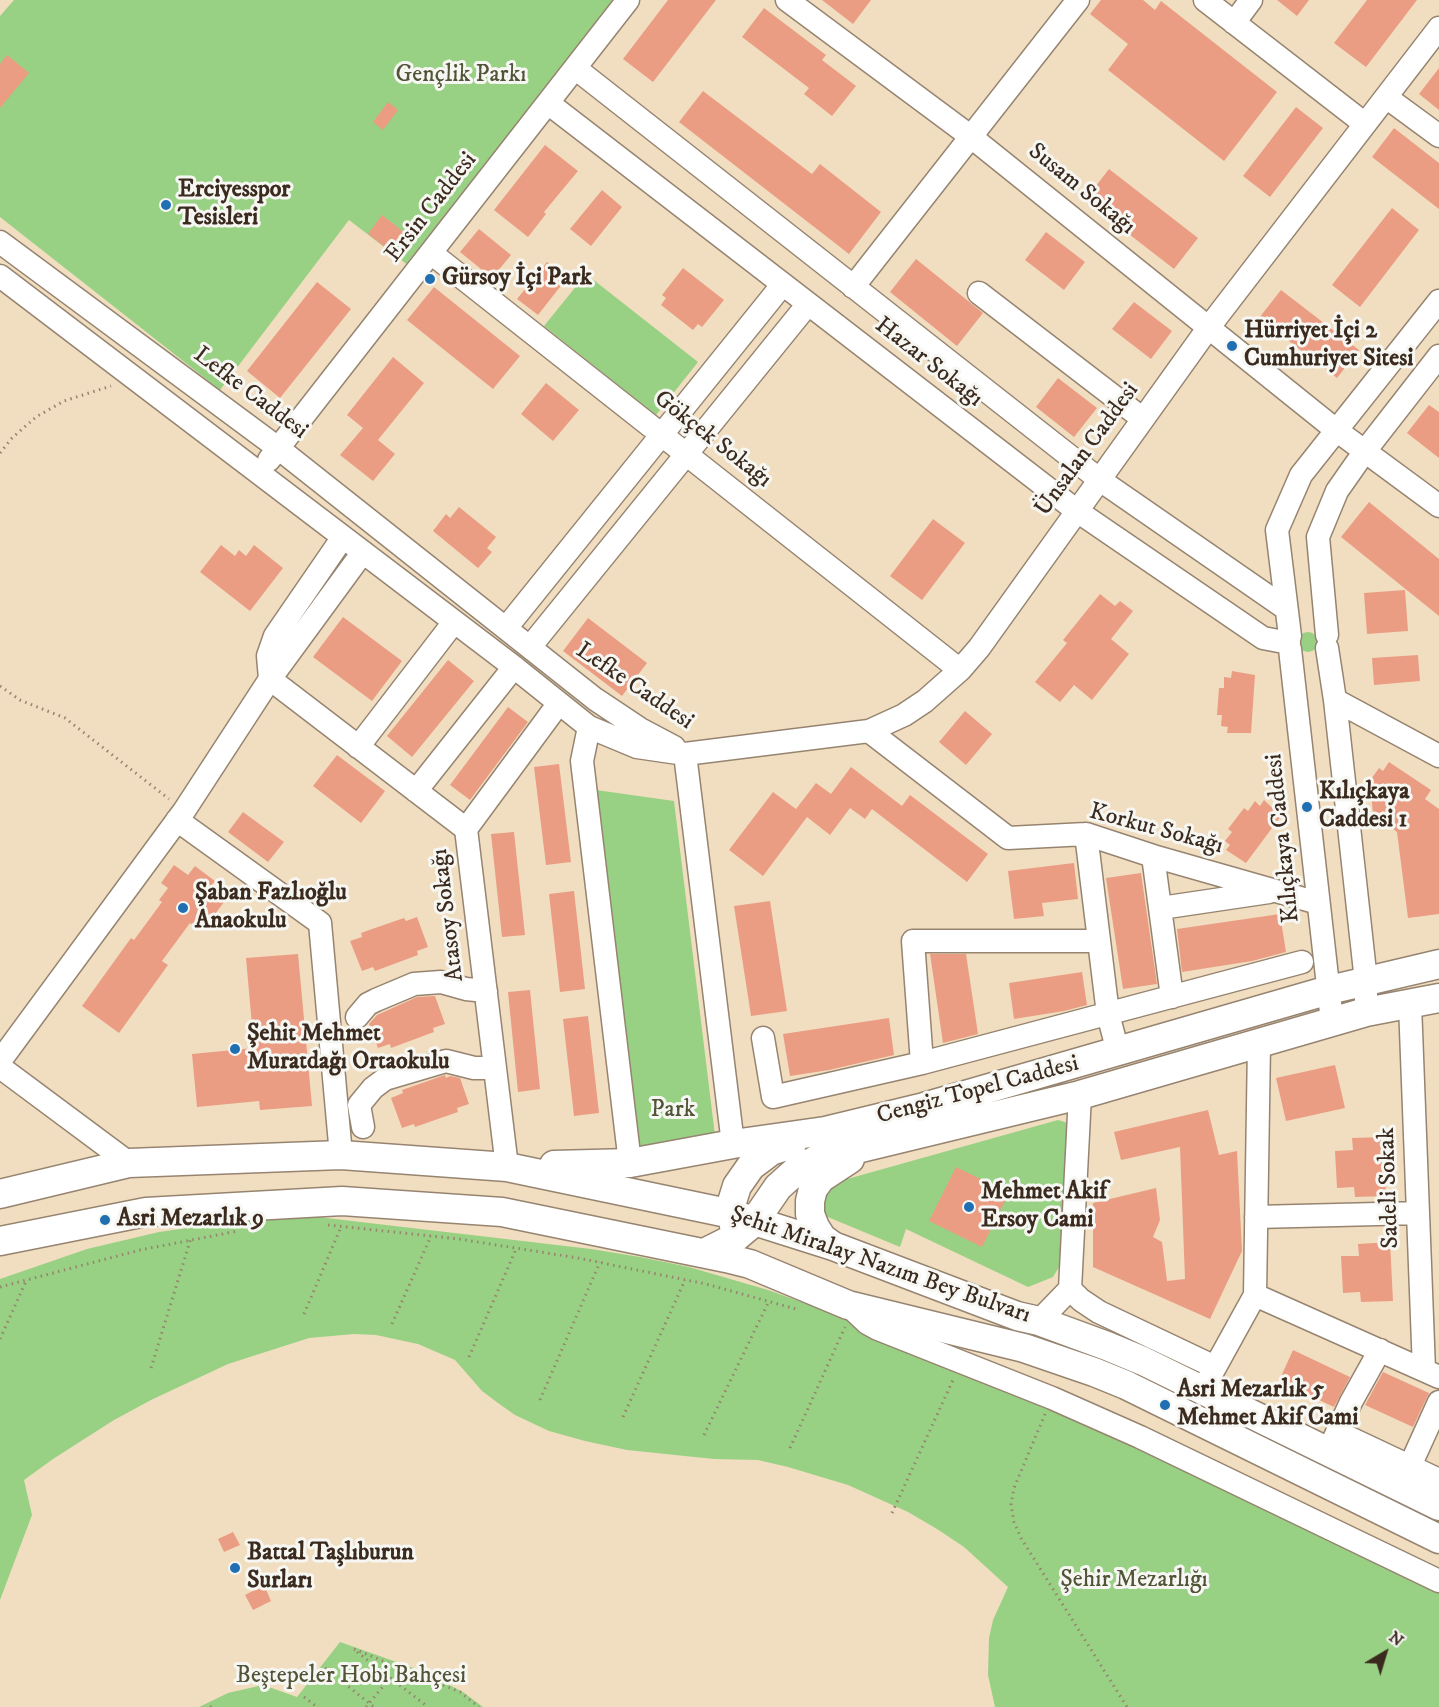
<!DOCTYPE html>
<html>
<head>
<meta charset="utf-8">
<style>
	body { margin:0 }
	#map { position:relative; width:1439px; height:1707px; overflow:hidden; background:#f1dec1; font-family:"IM FELL DW Pica",serif }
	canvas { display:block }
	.north { position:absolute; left:1355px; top:1623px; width:60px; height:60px; -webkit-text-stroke:4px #f6f6f2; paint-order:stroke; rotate:38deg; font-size:16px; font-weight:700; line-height:24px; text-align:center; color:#3b2a1e }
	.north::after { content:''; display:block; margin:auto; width:21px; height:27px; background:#3b2a1e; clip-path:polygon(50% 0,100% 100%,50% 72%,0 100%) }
</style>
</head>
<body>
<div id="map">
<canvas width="1439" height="1707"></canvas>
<div class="north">N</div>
</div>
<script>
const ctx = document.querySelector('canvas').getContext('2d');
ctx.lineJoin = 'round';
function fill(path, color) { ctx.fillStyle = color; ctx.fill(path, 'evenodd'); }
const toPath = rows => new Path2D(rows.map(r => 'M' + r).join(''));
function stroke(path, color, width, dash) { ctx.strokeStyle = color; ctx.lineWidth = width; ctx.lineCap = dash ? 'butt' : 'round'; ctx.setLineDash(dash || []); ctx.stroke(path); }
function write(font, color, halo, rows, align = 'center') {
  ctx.font = font + ' "IM FELL DW Pica",serif'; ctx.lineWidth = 6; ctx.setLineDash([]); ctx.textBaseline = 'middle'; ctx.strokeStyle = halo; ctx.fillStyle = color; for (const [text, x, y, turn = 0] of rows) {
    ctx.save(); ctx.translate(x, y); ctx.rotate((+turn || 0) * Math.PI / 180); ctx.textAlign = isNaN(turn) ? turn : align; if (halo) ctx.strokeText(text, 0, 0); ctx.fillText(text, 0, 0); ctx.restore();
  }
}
fill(toPath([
	[14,0,618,0,409,266,349,220,220,390,0,217,0,16],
	[586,274,698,362,656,415,544,326],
	'1298 642a10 10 0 1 1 20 0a10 10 0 1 1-20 0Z',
	[596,790,674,801,718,1160,641,1169],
	[1058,1120,1068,1123,1070,1129,1059,1267,1053,1277,1028,1287,906,1229,900,1247,823,1215,821,1203,827,1189,840,1181],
	[318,1217,591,1249,640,1257,689,1267,768,1290,918,1344,1439,1589,1439,1707,995,1707,988,1675,989,1638,993,1620,1008,1587,964,1547,937,1529,908,1512,848,1485,788,1467,758,1460,714,1459,627,1450,585,1441,549,1431,515,1415,498,1403,482,1391,455,1360,418,1344,376,1335,354,1334,309,1338,228,1364,151,1400,114,1420,53,1459,24,1480,32,1515,0,1600,0,1279,87,1249,159,1232,236,1221],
	[340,1642,422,1671,463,1692,483,1707,199,1707,228,1693,263,1685,297,1697]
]), '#98d183');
fill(toPath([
	[668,0,716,0,653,82,623,59],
	[822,0,871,0,853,24],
	[1101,0,1143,0,1155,10,1161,1,1277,92,1224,161,1108,70,1128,44,1090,14],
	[1277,0,1309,0,1297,16],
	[1367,0,1417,0,1366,67,1334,43],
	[764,8,826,55,822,60,856,86,832,116,804,94,809,88,742,37],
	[7,55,29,73,0,108,0,64],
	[1439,68,1439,110,1419,94],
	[703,91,812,174,820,164,881,212,849,254,679,122],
	[388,102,398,110,383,130,373,122],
	[1296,107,1323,128,1270,197,1243,176],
	[1394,128,1439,163,1439,209,1372,157],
	[545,145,578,171,544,212,546,214,528,237,494,210],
	[1109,169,1198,238,1174,269,1085,200],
	[602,190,622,207,591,246,570,229],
	[1392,208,1419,230,1360,307,1332,285],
	[382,215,405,233,391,252,368,234],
	[479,229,511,255,492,278,460,252],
	[1046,232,1085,262,1064,290,1025,260],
	[916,259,983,313,957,346,890,292],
	[547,262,567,278,538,315,517,299],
	[683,268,724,300,702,327,698,324,693,330,661,305,666,298,662,295],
	[317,282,351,309,280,398,247,371],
	[434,287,520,356,493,389,407,320],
	[1281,290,1359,350,1337,378,1259,318],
	[1134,302,1172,331,1151,359,1112,329],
	[393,357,424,383,378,440,395,454,373,481,340,455,363,428,347,415],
	[1058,378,1097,408,1074,437,1036,407],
	[546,383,579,410,553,441,521,414],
	[1429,405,1439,412,1439,458,1407,433],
	[1369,502,1439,559,1439,616,1341,537],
	[459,507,496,537,487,548,492,552,478,568,433,531,446,514,450,518],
	[933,519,965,543,922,600,890,576],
	[221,545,235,556,239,550,246,556,254,545,283,568,250,611,200,572],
	[1405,590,1408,631,1367,634,1364,593],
	[1100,594,1115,606,1120,601,1133,611,1111,639,1129,654,1092,700,1074,685,1060,702,1035,682,1067,643,1063,640],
	[343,617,402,661,372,701,313,657],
	[588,618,647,663,622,696,563,651],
	[1418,655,1420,681,1374,685,1372,658],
	[448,660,474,681,412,757,387,736],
	[1232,671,1255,675,1251,733,1227,733,1228,727,1221,726,1222,715,1217,715,1219,688,1224,688,1224,677,1231,678],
	[508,707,528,722,470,800,450,785],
	[965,711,992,734,966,765,939,742],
	[337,755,385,791,361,823,313,786],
	[1389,762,1431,790,1425,799,1439,809,1439,914,1408,918,1397,832,1373,813,1371,793,1364,789,1379,768,1383,771],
	[559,764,571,862,546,865,534,767],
	[851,767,902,806,910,795,988,854,967,882,872,809,865,819,850,808,830,835,807,817,763,876,729,850,773,792,796,809,816,783,831,794],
	[1264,800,1281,816,1246,863,1226,850,1230,845,1225,841,1232,832,1228,829,1244,808,1248,811,1255,801,1260,806],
	[243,812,284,842,268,862,228,832],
	[514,832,525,935,502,937,491,834],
	[1074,863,1078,899,1042,903,1044,916,1014,919,1008,871],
	[174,865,188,875,195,866,215,881,208,890,224,902,210,921,203,915,194,926,190,923,162,961,168,965,119,1033,82,1006,131,938,134,940,162,902,159,900,168,888,161,883],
	[1141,873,1157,984,1123,989,1106,878],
	[574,891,585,989,560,992,549,894],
	[770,901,787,1011,751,1016,734,906],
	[1280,914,1286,952,1252,961,1182,972,1177,929],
	[417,917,428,947,417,951,418,955,375,971,373,967,362,971,350,941,362,937,361,933,375,928,404,918,406,921],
	[298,954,312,1106,260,1110,259,1101,197,1107,192,1054,254,1048,246,958],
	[930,954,966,954,978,1034,943,1043],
	[1082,972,1087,1005,1064,1011,1014,1019,1009,983],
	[530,990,540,1089,518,1092,508,992],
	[435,996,445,1024,433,1028,434,1032,391,1048,390,1044,378,1048,369,1024,377,1015,417,997],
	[588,1016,599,1113,574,1116,563,1019],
	[889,1018,894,1055,829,1070,790,1076,783,1034],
	[1335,1065,1345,1108,1286,1121,1276,1078],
	[445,1075,446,1078,450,1076,460,1078,469,1104,457,1108,458,1112,415,1127,414,1124,402,1128,391,1098,403,1093,402,1090],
	[1208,1110,1219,1155,1237,1151,1242,1251,1210,1319,1093,1267,1093,1203,1156,1188,1160,1220,1153,1237,1162,1242,1167,1281,1185,1279,1180,1147,1121,1160,1114,1132],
	[1384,1137,1386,1196,1355,1197,1354,1187,1337,1188,1335,1151,1353,1150,1352,1138],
	[956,1167,1009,1193,982,1247,929,1221],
	[1390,1242,1393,1301,1361,1302,1360,1292,1343,1293,1341,1256,1359,1256,1358,1244],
	[1293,1350,1350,1377,1334,1407,1279,1381],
	[1383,1372,1429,1393,1413,1427,1365,1405],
	[233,1532,240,1545,224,1552,218,1539],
	[264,1585,271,1601,253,1610,245,1595]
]), '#ea9d83');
const minor = toPath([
	[787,0,970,136,1336,430,1439,506],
	[1205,0,1365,124],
	[1234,23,1251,0],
	[575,68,1100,480,1285,608],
	[1386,97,1439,136],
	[548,103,1077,511,1263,638,1289,643],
	[0,242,278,448,595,699,640,729,674,747],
	[431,253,960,670],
	[0,276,514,667,589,727,637,747,685,754,869,731,904,715,925,701,960,670,979,648,1209,327,1439,28],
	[853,287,1078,0],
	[979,293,1143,419],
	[269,460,628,0],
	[343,537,275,636,268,656,270,679,466,829,507,1167],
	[506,628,783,284],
	[1327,635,1318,537,1337,491,1365,451,1439,356],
	[1290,636,1277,530,1301,475,1439,301],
	[530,647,808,304],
	[1327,648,1335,700,1366,981,1366,1012],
	[1290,649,1332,1021],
	[1335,700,1439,756],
	[589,727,582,761,630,1163],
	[869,731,1008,838,1086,834,1153,856,1318,903],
	[358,747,454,622],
	[685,754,733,1144],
	[416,791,514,667],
	[177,820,320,923,341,1155],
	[466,829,559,703],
	[1086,834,1108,1014,1118,1052],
	[1153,856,1172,997],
	[1161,908,1269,892],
	[1410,1004,1424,1370],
	[357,1017,368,1004,376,1000,414,984,441,982,466,989,486,991],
	[763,1038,773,1097,922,1063,1302,962],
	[0,1061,184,811,270,679,363,552],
	[922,1063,913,941,1099,941],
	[0,1067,129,1163],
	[363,1127,359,1105,373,1088,385,1079,446,1061,474,1068,495,1068],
	[1256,1217,1418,1213],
	[1070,1289,1081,1300,1099,1312,1215,1367],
	[1255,1295,1439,1377],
	[849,1306,867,1323,878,1329,1052,1398,1140,1437,1439,1581],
	[1039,1321,1070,1289,1080,1095],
	[1202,1391,1255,1295,1259,1044],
	[1337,1432,1439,1480],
	[1328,1452,1351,1402,1380,1350],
	[1410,1466,1439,1402]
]);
const major = toPath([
	[554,1165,630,1163,733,1144,825,1131,924,1107,1329,990,1439,964],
	[0,1194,129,1163,341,1155,507,1167,732,1214,833,1246,1017,1316,1039,1321,1107,1346,1143,1361,1439,1506],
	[735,1232,732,1214,732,1202,737,1186,751,1166,771,1151,792,1144],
	[0,1241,146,1212,342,1201,502,1212,726,1258,750,1264,848,1305,1024,1348,1094,1372,1126,1385,1439,1539],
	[833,1246,822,1238,815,1227,810,1214,810,1201,813,1189,821,1178,850,1159],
	[704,1253,736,1237,754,1222,778,1187,797,1170,820,1158,1080,1095,1366,1012,1439,998]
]);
stroke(minor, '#968470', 25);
stroke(major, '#968470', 31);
stroke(toPath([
	[0,453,12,438,36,417,64,401,111,386],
	[0,686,20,700,65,718,169,799],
	[328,1225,459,1239,578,1258,706,1284,796,1309],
	[0,1287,140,1250,238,1231],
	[304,1314,341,1227],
	[392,1324,431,1236],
	[0,1339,27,1279],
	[469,1357,517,1247],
	[151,1368,191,1238],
	[540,1400,600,1262],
	[1045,1414,1014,1488,1011,1505,1014,1522,1021,1538,1127,1707],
	[623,1417,685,1280],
	[704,1435,769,1301],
	[790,1448,845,1327],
	[892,1513,953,1380],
	[354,1649,460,1692,479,1707],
	[357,1652,428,1707],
	[325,1668,374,1707],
	[304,1697,317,1707],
	[210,1706,211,1707],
	[366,1707,390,1678]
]), '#968470', 3, [1.5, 4.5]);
stroke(minor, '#fff', 22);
stroke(major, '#fff', 28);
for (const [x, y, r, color] of [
	[166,205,6,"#1f6fb2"],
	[430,279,6,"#1f6fb2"],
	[1232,346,6,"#1f6fb2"],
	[1307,807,6,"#1f6fb2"],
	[183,908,6,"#1f6fb2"],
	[235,1049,6,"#1f6fb2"],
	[969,1207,6,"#1f6fb2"],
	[105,1220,6,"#1f6fb2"],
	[1165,1405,6,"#1f6fb2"],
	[235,1568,6,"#1f6fb2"]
]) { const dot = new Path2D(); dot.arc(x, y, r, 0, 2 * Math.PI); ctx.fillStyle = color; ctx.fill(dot); stroke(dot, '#f6f6f2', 2); }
write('24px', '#525437', '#f6f6f2', [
	["Gençlik Parkı",461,76],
	["Park",673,1111],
	["Şehir Mezarlığı",1134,1581],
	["Beştepeler Hobi Bahçesi",351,1677]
]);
write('24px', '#3b2a1e', '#f6f6f2', [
	["Susam Sokağı",1081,190,39],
	["Ersin Caddesi",432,208,-52],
	["Hazar Sokağı",928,363,38],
	["Lefke Caddesi",250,394,37],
	["Gökçek Sokağı",712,440,38],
	["Ünsalan Caddesi",1088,450,-54],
	["Lefke Caddesi",634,687,34],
	["Korkut Sokağı",1156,830,15],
	["Kılıçkaya Caddesi",1284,838,-96],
	["Atasoy Sokağı",449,915,-97],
	["Cengiz Topel Caddesi",978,1091,-15],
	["Sadeli Sokak",1390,1188,-92],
	["Şehit Miralay Nazım Bey Bulvarı",880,1266,19]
]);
write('bold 24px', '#3b2a1e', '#f6f6f2', [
	["Erciyesspor",178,191],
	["Tesisleri",178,219],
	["Gürsoy İçi Park",442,279],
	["Hürriyet İçi 2",1244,332],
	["Cumhuriyet Sitesi",1244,360],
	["Kılıçkaya",1319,793],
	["Caddesi 1",1319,821],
	["Şaban Fazlıoğlu",195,894],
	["Anaokulu",195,922],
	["Şehit Mehmet",247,1035],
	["Muratdağı Ortaokulu",247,1063],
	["Mehmet Akif",981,1193],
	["Ersoy Cami",981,1221],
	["Asri Mezarlık 9",117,1220],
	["Asri Mezarlık 5",1177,1391],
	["Mehmet Akif Cami",1177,1419],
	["Battal Taşlıburun",247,1554],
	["Surları",247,1582]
], 'left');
</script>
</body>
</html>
